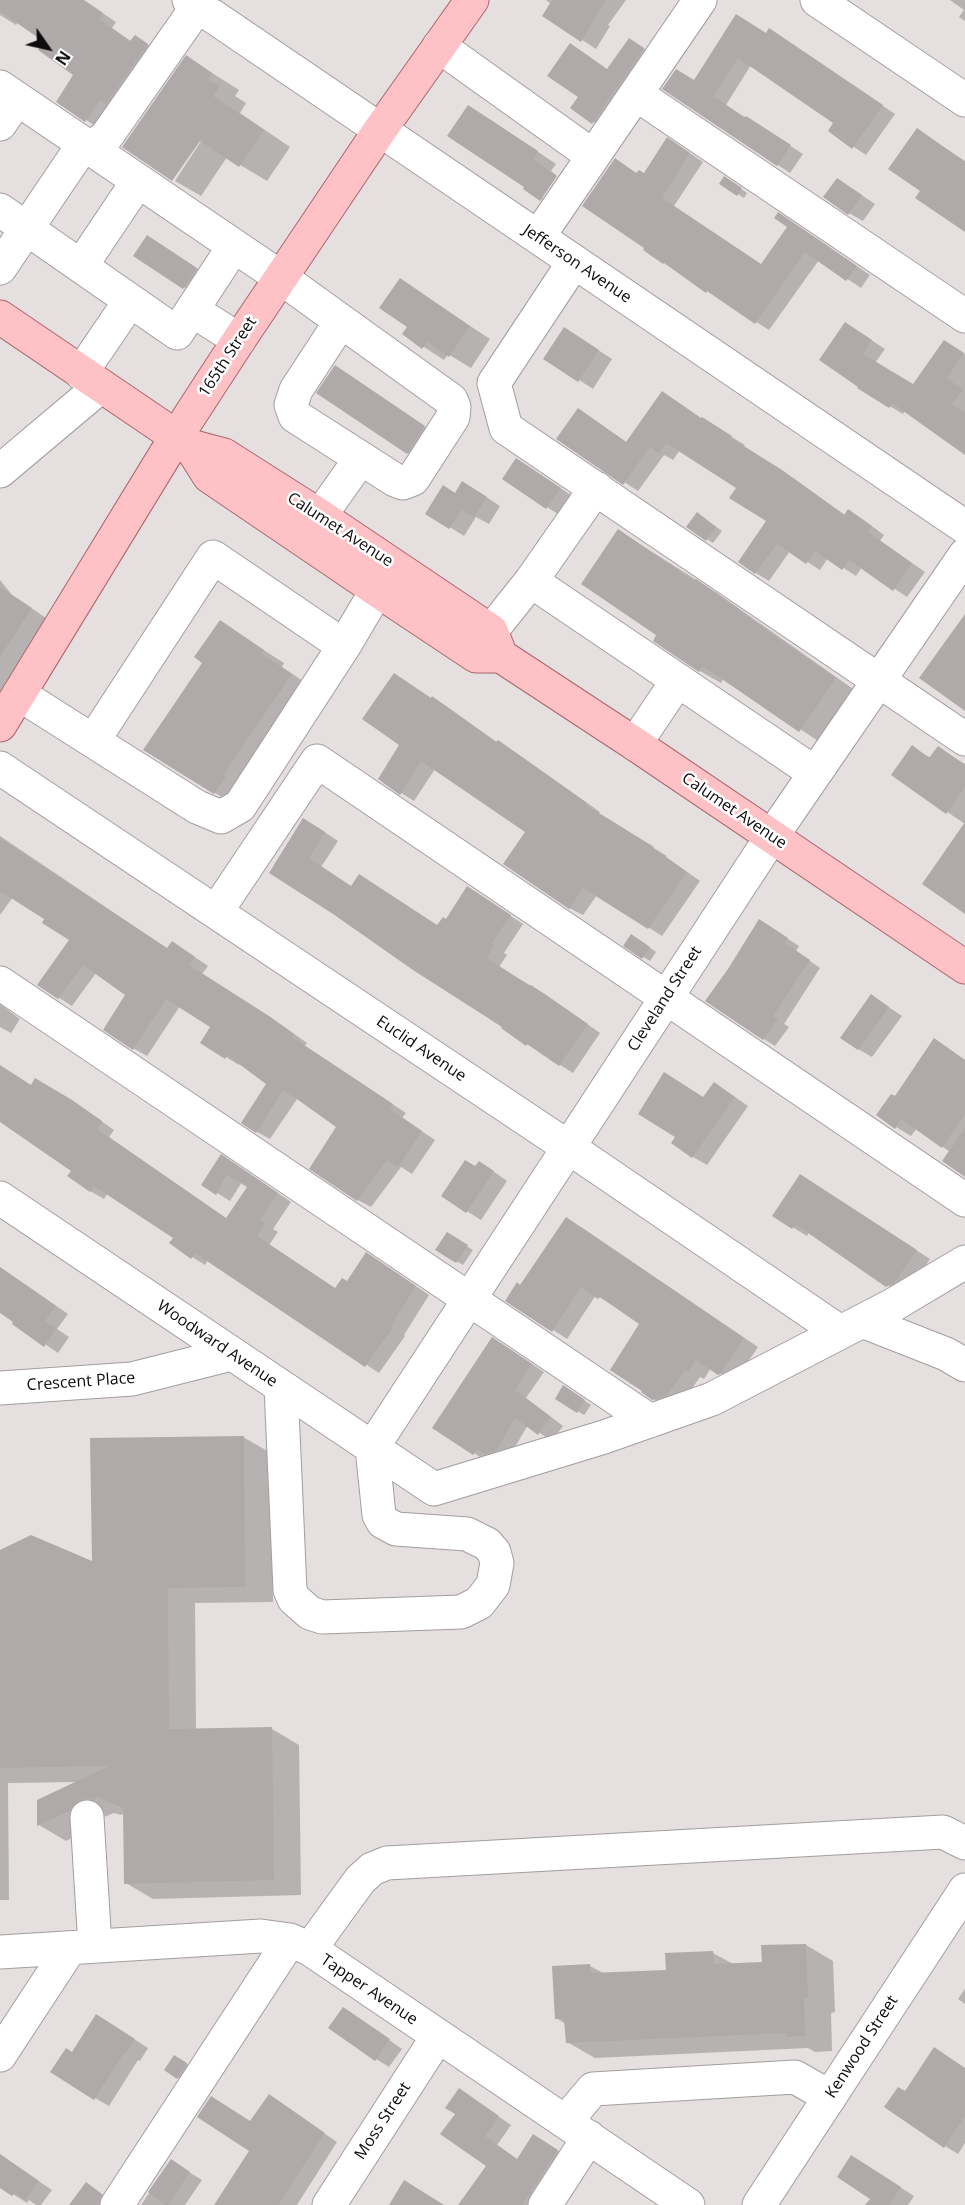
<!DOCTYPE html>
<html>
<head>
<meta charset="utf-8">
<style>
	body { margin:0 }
	#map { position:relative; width:965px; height:2205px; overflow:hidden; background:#e5dfdf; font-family:"Open Sans",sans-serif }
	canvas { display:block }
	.north { position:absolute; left:18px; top:18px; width:60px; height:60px; -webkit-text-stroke:4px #fff; paint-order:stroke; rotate:124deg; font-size:16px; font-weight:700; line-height:24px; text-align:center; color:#0e0c0c }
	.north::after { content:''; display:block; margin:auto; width:21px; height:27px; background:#0e0c0c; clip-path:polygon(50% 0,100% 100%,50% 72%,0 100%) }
</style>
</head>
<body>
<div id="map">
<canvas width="965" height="2205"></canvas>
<div class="north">N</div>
</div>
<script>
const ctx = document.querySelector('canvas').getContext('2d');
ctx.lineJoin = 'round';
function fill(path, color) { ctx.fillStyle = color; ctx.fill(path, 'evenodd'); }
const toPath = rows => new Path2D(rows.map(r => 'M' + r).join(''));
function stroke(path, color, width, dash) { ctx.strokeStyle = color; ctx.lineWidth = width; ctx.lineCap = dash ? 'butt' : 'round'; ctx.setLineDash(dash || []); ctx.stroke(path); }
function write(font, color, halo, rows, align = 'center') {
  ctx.font = font + ' "Open Sans",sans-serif'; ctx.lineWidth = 5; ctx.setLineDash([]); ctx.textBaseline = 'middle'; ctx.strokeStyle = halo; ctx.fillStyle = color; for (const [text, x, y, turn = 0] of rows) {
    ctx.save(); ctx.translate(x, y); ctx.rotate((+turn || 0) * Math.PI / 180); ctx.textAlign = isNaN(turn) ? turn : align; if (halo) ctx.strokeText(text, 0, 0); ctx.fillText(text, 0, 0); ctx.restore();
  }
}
fill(toPath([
	[0,0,83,0,116,22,112,28,132,42,136,37,161,53,100,129,58,102,75,74,46,41,18,22,16,25,0,15],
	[626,0,608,25,610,26,596,49,544,15,551,4,546,0],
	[950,0,965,0,965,21,959,17,964,10],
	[767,34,782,38,895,114,866,155,830,131,835,123,751,65,726,105,803,154,790,173,778,165,694,82],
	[642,47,656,57,606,130,572,108,580,97,608,70],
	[187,57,239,90,235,96,246,103,240,113,290,147,267,181,227,157,201,196,175,181,205,135],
	[488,118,556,164,551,171,556,175,541,197,543,199,559,176,576,188,560,211,541,199,526,186],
	[918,130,965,161,965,230,922,191],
	[681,147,703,162,674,206,762,265,792,222,870,275,861,288,819,260,769,330,707,291,615,160,638,174,644,175],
	[731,182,747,193,744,198,721,184],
	[851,188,875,204,863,221,849,213],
	[161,245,210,277,198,296,135,256],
	[400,280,490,339,471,368,448,354,444,360,404,334,409,326],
	[859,332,885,349,875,363,914,386,958,350,965,354,965,453,906,410,903,414,859,388],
	[578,337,612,359,593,389,545,358],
	[341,371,430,431,414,456,408,453],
	[579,410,628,443,702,419,745,445,744,447,796,480,845,515,862,519,884,535,880,541,925,572,907,597,862,567,856,576,828,558,820,570,790,551,769,581,756,573,768,521,738,487,680,450,673,460,664,455,638,491,558,439],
	[517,460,574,497,561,516,504,479],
	[477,491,500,506,489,524,476,517,464,536,427,513],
	[704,518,722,531,713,543,707,539],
	[619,531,717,593,856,691,821,743,724,678,721,683,700,671,658,635],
	[0,580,12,595,52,622,0,700],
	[220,622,284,663,282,667,312,687,236,805,215,793,204,663],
	[395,675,432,699,446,706,498,743,512,750,600,812,598,814,667,856,666,857,700,881,662,936,597,895,583,915,569,908,527,831,435,769,414,801,401,793,401,744],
	[912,747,931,758,938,748,965,764,965,824,893,775],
	[317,827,338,841,321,867,352,887,438,927,447,921,468,888,523,924,504,953,507,955,499,967,545,994,600,1033,573,1073,527,1044,334,912,271,872],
	[0,836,168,949,186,951,208,966,202,974,283,1026,307,1043,304,1046,406,1113,402,1118,435,1140,412,1174,401,1167,371,1207,358,1200,339,1127,297,1099,270,1139,257,1132,268,1083,240,1063,239,1065,226,1057,212,1027,180,1006,147,1056,133,1048,127,995,96,973,72,1006,39,985,71,940,46,919,13,897,0,915],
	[771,928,799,946,796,951,820,968,784,1024,789,1027,775,1046,764,1039],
	[638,939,656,952,650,961,625,945],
	[872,996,902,1016,872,1057,858,1049],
	[0,1004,20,1019,11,1033,0,1027],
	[935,1040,965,1060,965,1176,950,1152,917,1128,911,1136,896,1127],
	[0,1066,31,1086,85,1110,114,1130,109,1137,227,1219,249,1186,242,1182,230,1201,217,1193,235,1164,291,1202,273,1229,278,1232,269,1245,336,1290,380,1262,429,1295,404,1335,405,1336,379,1373,208,1260,205,1265,192,1257,175,1238,108,1193,104,1199,90,1191,73,1170,0,1121],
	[728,1092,748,1106,707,1165,693,1157,704,1098],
	[476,1168,493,1171,507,1181,481,1220,443,1196],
	[814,1184,930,1259,910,1289,901,1294,809,1232,807,1236,774,1216],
	[581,1227,758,1347,734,1382,711,1368,704,1379,700,1377,682,1403,668,1407,653,1399,641,1323,596,1295,567,1339,507,1300],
	[448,1234,473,1250,463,1265,437,1250],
	[0,1267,68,1314,57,1329,69,1337,58,1353,0,1312],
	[505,1346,544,1372,526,1398,563,1426,552,1441,528,1425,509,1457,486,1461,474,1453],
	[570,1391,591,1405,584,1415,557,1398],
	[243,1437,271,1453,273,1602,195,1603,196,1730,272,1729,299,1745,301,1895,153,1899,126,1883,125,1813,121,1815,114,1813,104,1817,97,1826,66,1841,39,1825,39,1801,79,1782,8,1783,9,1900,0,1900,0,1551,94,1563],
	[806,1945,833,1961,835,2012,831,2013,832,2051,815,2052,808,2048,595,2058,567,2042,566,2024,556,2018,590,1966,605,1974,667,1972,713,1953,735,1965,763,1964],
	[965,1989,965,2004,958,1999],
	[357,2017,402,2049,389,2067,376,2059],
	[111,2024,148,2048,140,2061,138,2060,109,2106,95,2098,73,2054],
	[175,2057,193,2068,184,2081,166,2070],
	[965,2069,965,2143,958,2154,945,2146,905,2093],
	[269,2096,337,2142,297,2205,215,2205,251,2150,251,2122],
	[472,2098,511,2125,497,2145,518,2160,547,2144,570,2159,540,2205,460,2205,488,2165],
	[0,2155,52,2190,41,2205,36,2205,29,2200,27,2203,0,2186],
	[171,2161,202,2180,185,2205,141,2205],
	[865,2165,914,2196,908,2205,867,2205,872,2198],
	[86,2184,114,2202,114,2205,81,2205]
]), '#0003');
fill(toPath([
	[0,0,84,0,103,13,99,19,130,41,135,35,148,44,106,104,100,100,85,122,56,102,73,75,38,50,44,42,0,11],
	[552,0,606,0,581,42,542,16],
	[736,14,766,33,769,28,883,105,852,149,828,131,833,123,738,58,714,96,744,118,746,116,791,145,777,166,662,89,676,69,694,80],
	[629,38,644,48,592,124,570,108,578,97,547,76,570,43,607,69],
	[186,55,212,73,208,79,220,86,213,96,264,130,239,167,200,141,172,181,122,147],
	[468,105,538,151,533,159,557,176,540,201,523,189,524,187,447,136],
	[917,128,965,162,965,232,915,198,920,191,888,169],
	[667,137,690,153,662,198,761,264,787,227,774,218,778,212,857,266,846,281,805,252,755,324,707,291,706,293,664,263,663,264,643,250,644,248,582,206,615,158,636,173,639,170,644,173],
	[724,176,742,188,737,196,719,184],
	[837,178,862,195,848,215,823,197],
	[147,235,197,268,183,289,133,256],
	[400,278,470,326,449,357,427,342,422,349,402,334,407,327,379,308],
	[845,322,872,340,863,354,913,384,944,340,964,353,947,378,963,390,952,404,965,413,965,455,892,403,889,408,857,388,858,387,819,360],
	[564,327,599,350,578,382,543,359],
	[335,365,425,426,407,454,316,393],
	[662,391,701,418,702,417,732,436,731,438,782,470,844,515,848,509,872,526,868,532,912,563,893,591,849,560,842,570,815,551,806,564,777,544,755,574,738,562,766,521,729,498,736,488,666,443,659,453,650,447,623,485,556,439,578,408,626,442],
	[516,458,561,488,546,509,502,479],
	[462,481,487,497,474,517,462,510,449,529,425,514,443,485,455,493],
	[697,512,716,527,706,541,686,527],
	[618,529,694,581,696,579,739,609,738,610,836,678,799,732,703,666,699,672,653,641,656,635,581,584],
	[0,587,32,608,0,657],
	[965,614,965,711,919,678],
	[220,620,264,650,262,654,292,674,223,775,226,777,214,794,143,750,202,663,194,657],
	[394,673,431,698,432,696,496,742,498,740,587,803,586,805,654,847,653,848,687,872,648,929,583,888,569,909,503,864,525,832,421,761,400,795,378,779,399,745,362,719],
	[912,745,929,758,938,746,965,765,965,787,946,814,891,775],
	[303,818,325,832,309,858,351,886,359,874,437,925,443,917,446,919,467,886,511,915,491,944,494,946,487,958,530,986,531,985,588,1024,559,1066,527,1044,526,1046,501,1028,502,1027,413,970,333,914,269,873],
	[965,822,965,914,922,884],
	[0,838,167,948,172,941,195,957,189,965,269,1016,294,1034,292,1037,393,1104,390,1109,422,1131,398,1167,387,1160,357,1201,309,1169,336,1127,297,1099,283,1091,256,1133,241,1123,266,1084,227,1055,225,1059,200,1043,210,1027,166,999,133,1050,103,1030,125,995,83,965,58,999,37,985,69,940,42,923,44,919,0,891],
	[759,919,788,938,785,943,810,960,773,1016,778,1019,763,1040,705,1001,728,969],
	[631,934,650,947,642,959,623,946],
	[871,994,889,1007,858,1050,840,1038],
	[934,1038,965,1060,965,1114,942,1148,901,1119,895,1129,876,1115,891,1094,895,1096],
	[0,1065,31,1085,35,1078,72,1100,102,1121,97,1129,226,1218,247,1187,228,1175,216,1195,201,1185,221,1154,278,1193,260,1220,265,1224,257,1236,335,1288,342,1278,347,1281,366,1252,416,1286,391,1326,393,1327,365,1367,195,1253,191,1259,169,1243,173,1238,94,1186,90,1192,67,1176,71,1171,0,1122],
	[664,1072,703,1097,714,1082,735,1097,692,1158,671,1143,675,1137,638,1114],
	[965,1128,965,1177,942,1161],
	[465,1160,475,1166,479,1161,494,1171,466,1213,441,1196],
	[800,1174,917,1250,896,1281,886,1287,795,1224,792,1229,772,1216],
	[566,1217,744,1338,720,1374,718,1375,696,1360,688,1372,685,1370,667,1395,652,1400,641,1392,642,1391,610,1370,639,1324,600,1297,598,1299,581,1287,552,1332,505,1301,517,1282,520,1285],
	[447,1232,468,1245,456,1263,435,1250],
	[0,1267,56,1306,45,1321,56,1328,44,1347,12,1324,13,1322,0,1313],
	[492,1337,532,1364,515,1390,551,1417,538,1435,515,1418,497,1450,485,1454,477,1449,473,1455,432,1428],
	[563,1385,585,1400,577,1413,555,1399],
	[244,1436,245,1587,168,1588,169,1729,272,1727,274,1880,124,1884,123,1808,97,1797,93,1800,85,1798,76,1802,70,1811,37,1826,37,1800,109,1766,0,1768,0,1550,31,1535,92,1561,90,1438],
	[806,1944,808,1997,804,1998,805,2036,786,2037,786,2033,566,2043,564,2019,555,2019,552,1966,590,1964,591,1973,666,1970,665,1953,713,1951,714,1964,762,1962,761,1945],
	[343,2007,390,2039,375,2061,328,2028],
	[96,2014,135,2039,125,2054,124,2053,94,2100,50,2072,66,2048,72,2052],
	[934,2047,965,2068,965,2116,944,2148,884,2107,898,2087,905,2091],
	[174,2055,187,2063,177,2079,164,2070],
	[459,2088,499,2116,485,2136,517,2159,533,2134,558,2150,522,2205,458,2205,486,2166,440,2134,455,2114,445,2108],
	[269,2094,325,2133,278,2205,214,2205,249,2151,197,2117,211,2096,250,2121],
	[0,2154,39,2181,25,2200,15,2193,12,2196,0,2188],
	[851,2155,901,2187,889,2205,865,2205,870,2199,837,2177],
	[171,2159,190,2172,168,2205,165,2205,148,2192],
	[404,2180,444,2205,389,2205],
	[86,2182,102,2194,98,2205,69,2205]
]), '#afa9a9');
const minor = toPath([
	[189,0,965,527],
	[817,0,965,100],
	[439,46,593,156],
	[0,87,280,277,341,321,451,400,454,407,453,417,413,479,403,483,395,480,295,416,291,405,296,390,341,321],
	[636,94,965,316],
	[0,124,17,99],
	[0,210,177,333,234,246],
	[538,237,700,0],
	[574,262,494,383,506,428,965,739],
	[81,266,138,181],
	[0,268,77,154,90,148,106,137,202,0],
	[192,310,239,340],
	[81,373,130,301],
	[0,471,101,386],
	[320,516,361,458],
	[531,581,815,773],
	[491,631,531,581,596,488],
	[19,694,197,807,221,817,240,806,344,646,377,590],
	[93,741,213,557,344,646],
	[635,744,678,680],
	[0,768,568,1147,840,1332],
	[216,912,317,761,965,1200],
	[0,983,650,1421],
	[0,1198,434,1489,604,1437,712,1399,893,1305,965,1262],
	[862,1321,946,1354,965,1365],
	[281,1387,290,1590,294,1599,310,1613,322,1617,461,1612,479,1603,493,1585,497,1563,494,1552,487,1544,467,1534,396,1529,383,1522,379,1515,372,1448,772,836,965,555],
	[0,1388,132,1379,231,1354],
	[87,1817,95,1946],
	[310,1949,360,1880,372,1869,387,1863,943,1832,965,1843],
	[0,1952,261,1936,290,1940,310,1949,688,2205],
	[0,2055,70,1948],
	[566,2121,593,2089,795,2077,830,2097],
	[117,2205,290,1940],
	[329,2205,438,2036],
	[545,2205,589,2137],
	[759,2205,965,1890]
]);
const major = toPath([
	[0,317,190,446,224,455,320,516,491,631,501,656],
	[190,446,209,476,377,590,476,656,501,656,635,744,965,967],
	[0,725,176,437,239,340,380,130,472,0]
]);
stroke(minor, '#a39d9d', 35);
stroke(major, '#aa666c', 35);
stroke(minor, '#fff', 33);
stroke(major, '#fec1c6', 33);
write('16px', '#0e0c0c', '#fff', [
	["Jefferson Avenue",577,264,34],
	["165th Street",228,357,-57],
	["Calumet Avenue",340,530,33],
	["Calumet Avenue",734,811,34],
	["Cleveland Street",665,999,-57],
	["Euclid Avenue",421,1049,34],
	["Woodward Avenue",217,1344,34],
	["Crescent Place",81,1382,-4],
	["Tapper Avenue",369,1990,34],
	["Kenwood Street",862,2047,-57],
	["Moss Street",383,2121,-57]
]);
</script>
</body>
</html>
